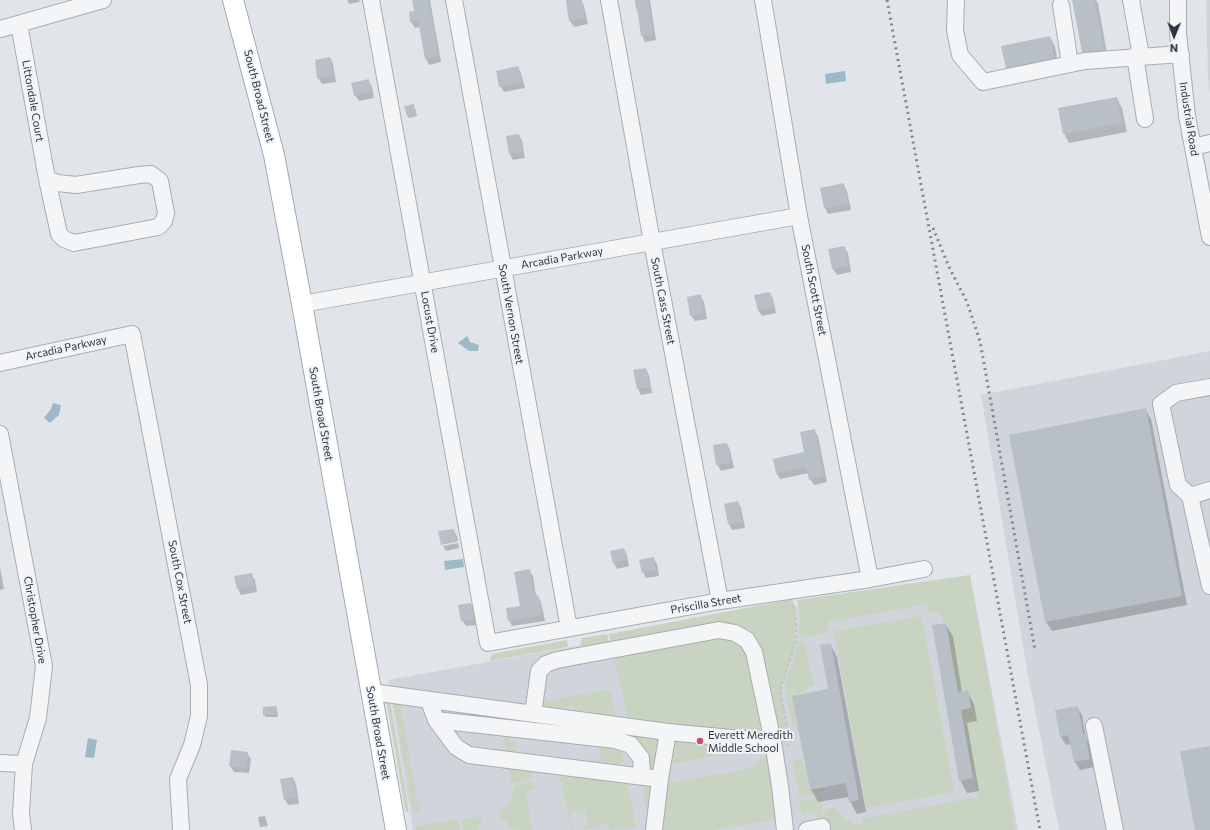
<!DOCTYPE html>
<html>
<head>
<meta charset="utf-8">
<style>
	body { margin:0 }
	#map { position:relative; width:1210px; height:830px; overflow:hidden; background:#e1e5e9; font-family:Commissioner,sans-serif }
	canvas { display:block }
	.north { position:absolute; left:1154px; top:16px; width:40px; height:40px; -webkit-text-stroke:3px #f0f4f6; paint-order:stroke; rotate:181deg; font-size:11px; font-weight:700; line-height:16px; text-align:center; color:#2a3540 }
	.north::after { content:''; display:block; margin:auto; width:14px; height:18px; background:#2a3540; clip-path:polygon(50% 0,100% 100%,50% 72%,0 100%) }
</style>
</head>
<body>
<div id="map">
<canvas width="1210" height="830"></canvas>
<div class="north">N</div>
</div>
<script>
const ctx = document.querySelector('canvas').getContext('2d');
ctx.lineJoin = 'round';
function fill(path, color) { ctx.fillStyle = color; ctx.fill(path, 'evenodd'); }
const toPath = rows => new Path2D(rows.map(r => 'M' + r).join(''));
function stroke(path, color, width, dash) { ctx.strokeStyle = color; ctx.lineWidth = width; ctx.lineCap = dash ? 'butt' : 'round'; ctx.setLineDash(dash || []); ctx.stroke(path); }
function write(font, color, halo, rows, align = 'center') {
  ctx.font = font + ' Commissioner,sans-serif'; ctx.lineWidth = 4; ctx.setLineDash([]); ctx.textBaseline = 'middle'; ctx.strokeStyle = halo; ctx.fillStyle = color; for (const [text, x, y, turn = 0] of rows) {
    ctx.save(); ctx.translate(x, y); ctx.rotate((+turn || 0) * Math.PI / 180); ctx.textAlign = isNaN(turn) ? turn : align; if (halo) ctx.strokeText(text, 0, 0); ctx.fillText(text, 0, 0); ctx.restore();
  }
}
fill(toPath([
	[1206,0,1210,0,1210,95,1208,80],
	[1210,351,1210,830,1059,830,1027,670,981,395],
	[970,575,1018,830,413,830,388,680]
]), '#cfd5db');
fill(toPath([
	[970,575,1015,830,825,830,822,818,826,810,834,807,846,821,851,820,852,826,862,824,861,819,978,797,974,770,971,770,961,710,971,708,968,690,958,692,946,623,943,623,943,617,938,613,933,612,928,613,927,604,827,622,828,633,803,637,799,636,798,632,801,624,797,600],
	[793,599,796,619,793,653,780,690,790,742,643,769,638,767,609,634],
	[922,616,954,792,866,808,834,631],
	[607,634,612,657,593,646,580,646,582,638],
	[567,640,568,647,490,661,492,654],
	[799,641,804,642,815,685,807,687,807,691,796,694,794,689,786,689,785,686],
	[605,690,611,694,615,716,614,718,576,719,574,705,524,714,511,719,513,731,503,731,500,712,502,709],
	[786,690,793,690,794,696,792,696,797,725,792,725,785,692],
	[392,693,399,696,417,801,418,801,420,806,419,811,413,813],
	[389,695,408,803,407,803,409,812,406,812,405,809,386,699],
	[616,722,624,763,585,770,585,762,601,759,598,740],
	[509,737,510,742,515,741,517,754,529,752,532,778,515,783,511,782,504,739],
	[802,758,809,790,824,787,825,792,799,797,793,766,795,760],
	[761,759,768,759,777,772,769,774,775,809,782,818,714,830,650,830,643,792,644,786,649,782,667,779,676,782,748,769],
	[624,767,636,826,610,830,607,824,601,824,601,826,584,830,584,826,588,825,585,810,570,813,573,830,571,830,560,776],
	[533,782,536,790,526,791,532,830,508,829,507,822,499,817,501,810,505,807,512,797,514,786],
	[822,797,823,809,820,817,817,819,815,811,802,814,799,801],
	[483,816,477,830,463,830,462,824,464,819],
	[458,819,460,830,417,830,416,826]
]), '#c9d3c2');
fill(toPath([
	[845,71,846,81,826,84,825,74],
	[467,336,470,342,479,345,478,351,469,351,458,343],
	[53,403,61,405,59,415,50,423,44,418,51,409],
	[463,559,464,567,445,570,444,561],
	[88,738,97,740,94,758,85,757]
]), '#9db9c8');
fill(toPath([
	[347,0,359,0,360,2,349,4],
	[413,0,430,0,441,62,429,65,426,59,420,27,415,28,411,22,410,13,415,12],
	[566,0,581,0,584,6,588,24,574,27,570,21],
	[635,0,650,0,656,40,645,42,642,35,638,12,636,8],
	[1073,0,1096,0,1098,3,1108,59,1088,61,1083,52],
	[1050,37,1055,47,1059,67,1012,77,1007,67],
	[330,58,333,64,336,82,322,84,318,78],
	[518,67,521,73,525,88,504,92,500,86],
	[368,80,372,87,374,98,359,101,355,95],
	[1117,98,1122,108,1127,132,1069,143,1064,133],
	[415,108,417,116,409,118,407,115],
	[519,135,522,141,525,158,513,160,510,154],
	[844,185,847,191,851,210,828,214,825,208,821,189],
	[844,247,848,253,851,272,837,275,833,269],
	[770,293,773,299,776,313,762,316,758,310,755,296],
	[700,295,704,302,707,319,695,321,691,315],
	[646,369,649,375,652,393,641,395,638,389],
	[1145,409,1151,419,1187,605,1052,631,1046,622],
	[814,430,818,436,827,482,814,485,810,479,809,473,780,479,776,473,805,453],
	[727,444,730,450,734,468,721,471,717,464],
	[738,502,741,508,745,528,732,530,729,524,725,505],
	[453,530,457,536,458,541,443,544,443,546,440,532],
	[458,543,459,548,446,551,443,546],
	[624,549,627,555,629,566,617,569,614,563],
	[653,558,657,564,659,576,646,578,643,572],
	[0,567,4,589,0,590],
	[529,570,533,576,536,596,538,596,541,602,545,621,512,626,509,620,521,607],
	[251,574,255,580,257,592,241,595,238,589],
	[471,604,474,610,477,625,466,626,462,620],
	[945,624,953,636,962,692,967,691,974,704,977,721,967,723,979,791,967,793,960,780],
	[830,644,837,657,866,812,857,814,850,801,849,797,818,802,811,789,829,689],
	[276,707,277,709,278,717,266,717,264,715],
	[1077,707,1082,715,1086,738,1089,743,1094,767,1080,770,1075,762,1071,744,1066,745,1061,737,1056,711],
	[247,753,251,759,249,773,234,772,230,766],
	[293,778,296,784,299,804,288,805,285,799],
	[265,816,268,826,260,827,258,817]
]), '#0003');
fill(toPath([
	[412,0,428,0,439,56,425,59,418,21,410,22,409,12,414,11],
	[573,0,582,0,585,18,569,21,566,1],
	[636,0,648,0,653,34,641,36],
	[1072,0,1094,0,1104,50,1082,52],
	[1050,36,1054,58,1006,68,1001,46],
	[330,57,333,76,317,79,315,60],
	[518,66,522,82,499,87,496,71],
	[369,79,371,92,354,96,351,83],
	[1117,97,1122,123,1063,134,1058,108],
	[414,104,416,114,407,116,404,106],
	[519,134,523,152,509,154,506,136],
	[844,183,848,204,824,208,820,188],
	[845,246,848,266,832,269,828,249],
	[770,292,774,307,758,310,754,295],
	[701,294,704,313,690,316,687,297],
	[646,368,650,387,637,389,633,370],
	[1146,408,1182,596,1045,622,1009,435],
	[815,429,824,476,809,480,806,467,776,473,773,459,804,452,800,432],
	[727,443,731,462,716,465,713,445],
	[738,501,742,522,728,524,724,504],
	[454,529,456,542,441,545,438,531],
	[624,548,627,560,613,563,610,551],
	[654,557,656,570,642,573,639,560],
	[530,569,534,596,538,595,542,615,508,621,506,608,520,606,514,572],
	[252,573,254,586,237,589,234,576],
	[471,603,474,619,461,621,458,605],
	[946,623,958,692,968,690,971,708,961,710,973,778,959,781,932,625],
	[831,643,859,800,849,802,846,783,810,790,792,696,828,689,820,645],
	[276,706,277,714,263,715,263,707],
	[1078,706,1083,734,1085,734,1090,759,1074,762,1068,735,1060,737,1055,710],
	[1210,746,1210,830,1195,830,1180,751],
	[231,750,248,752,246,768,229,766],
	[293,777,296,798,284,800,280,779]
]), '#b8bfc6');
const minor = toPath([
	[371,0,488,643,720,601,870,579,924,569],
	[454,0,569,628],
	[609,0,652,242,720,601],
	[763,0,799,216,870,579],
	[956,0,955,30,960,55,983,82,1085,61,1181,54],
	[1131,0,1141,56],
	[1178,0,1178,33,1187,116,1210,237],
	[1061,5,1070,64],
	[19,24,47,179,59,234,64,239,74,243,158,227,164,221,166,213,160,181,151,174,139,175,76,185,58,183,47,179],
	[0,29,103,0],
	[1135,56,1145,119],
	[1193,147,1210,143],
	[302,304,799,216],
	[0,363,132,334,199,685,199,716,192,745,178,779,181,830],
	[1210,387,1176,393,1161,404,1178,485,1190,496,1210,586],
	[0,434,44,666,38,718,24,764,21,813,23,830],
	[1190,496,1210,490],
	[371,692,668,732,660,779,654,830],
	[429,701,436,720,456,747,469,755,660,779],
	[533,714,539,671,546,664,557,660,719,630,735,633,747,640,754,652,773,742],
	[436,720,615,740,631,745,641,758,642,776],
	[1094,726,1115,830],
	[668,732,773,742,780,786,785,830],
	[0,763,24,764],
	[807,830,822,827]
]);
const major = toPath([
	[233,0,274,155,302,304,396,830]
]);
stroke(minor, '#a6adb3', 18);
stroke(major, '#a0acb4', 22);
stroke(toPath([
	[787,746,791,744,780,690,796,641,796,623,793,603]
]), '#bfc3c7', 2, [3, 3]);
stroke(minor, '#f3f5f7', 16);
stroke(major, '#fff', 20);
stroke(toPath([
	[887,0,1040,830],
	[933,228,949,267,967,302,980,341,1035,650]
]), '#7b8792', 3, [2, 4]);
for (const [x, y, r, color] of [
	[700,741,4,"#c94a72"]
]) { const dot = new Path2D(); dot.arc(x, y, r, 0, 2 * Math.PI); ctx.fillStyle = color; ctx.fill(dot); stroke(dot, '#f0f4f6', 1.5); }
write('11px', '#2a3540', '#f0f4f6', [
	["South Broad Street",259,96,76],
	["Littondale Court",33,101,80],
	["Industrial Road",1189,119,81],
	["Arcadia Parkway",562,258,-10],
	["South Scott Street",814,290,79],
	["South Cass Street",663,301,79],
	["South Vernon Street",511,314,80],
	["Locust Drive",430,322,80],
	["Arcadia Parkway",66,348,-12],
	["South Broad Street",321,414,80],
	["South Cox Street",180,582,79],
	["Priscilla Street",706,604,-10],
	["Christopher Drive",35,620,80],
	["South Broad Street",378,733,80]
]);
write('11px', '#2a3540', '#f0f4f6', [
	["Everett Meredith",708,735],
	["Middle School",708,748]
], 'left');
</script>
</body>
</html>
